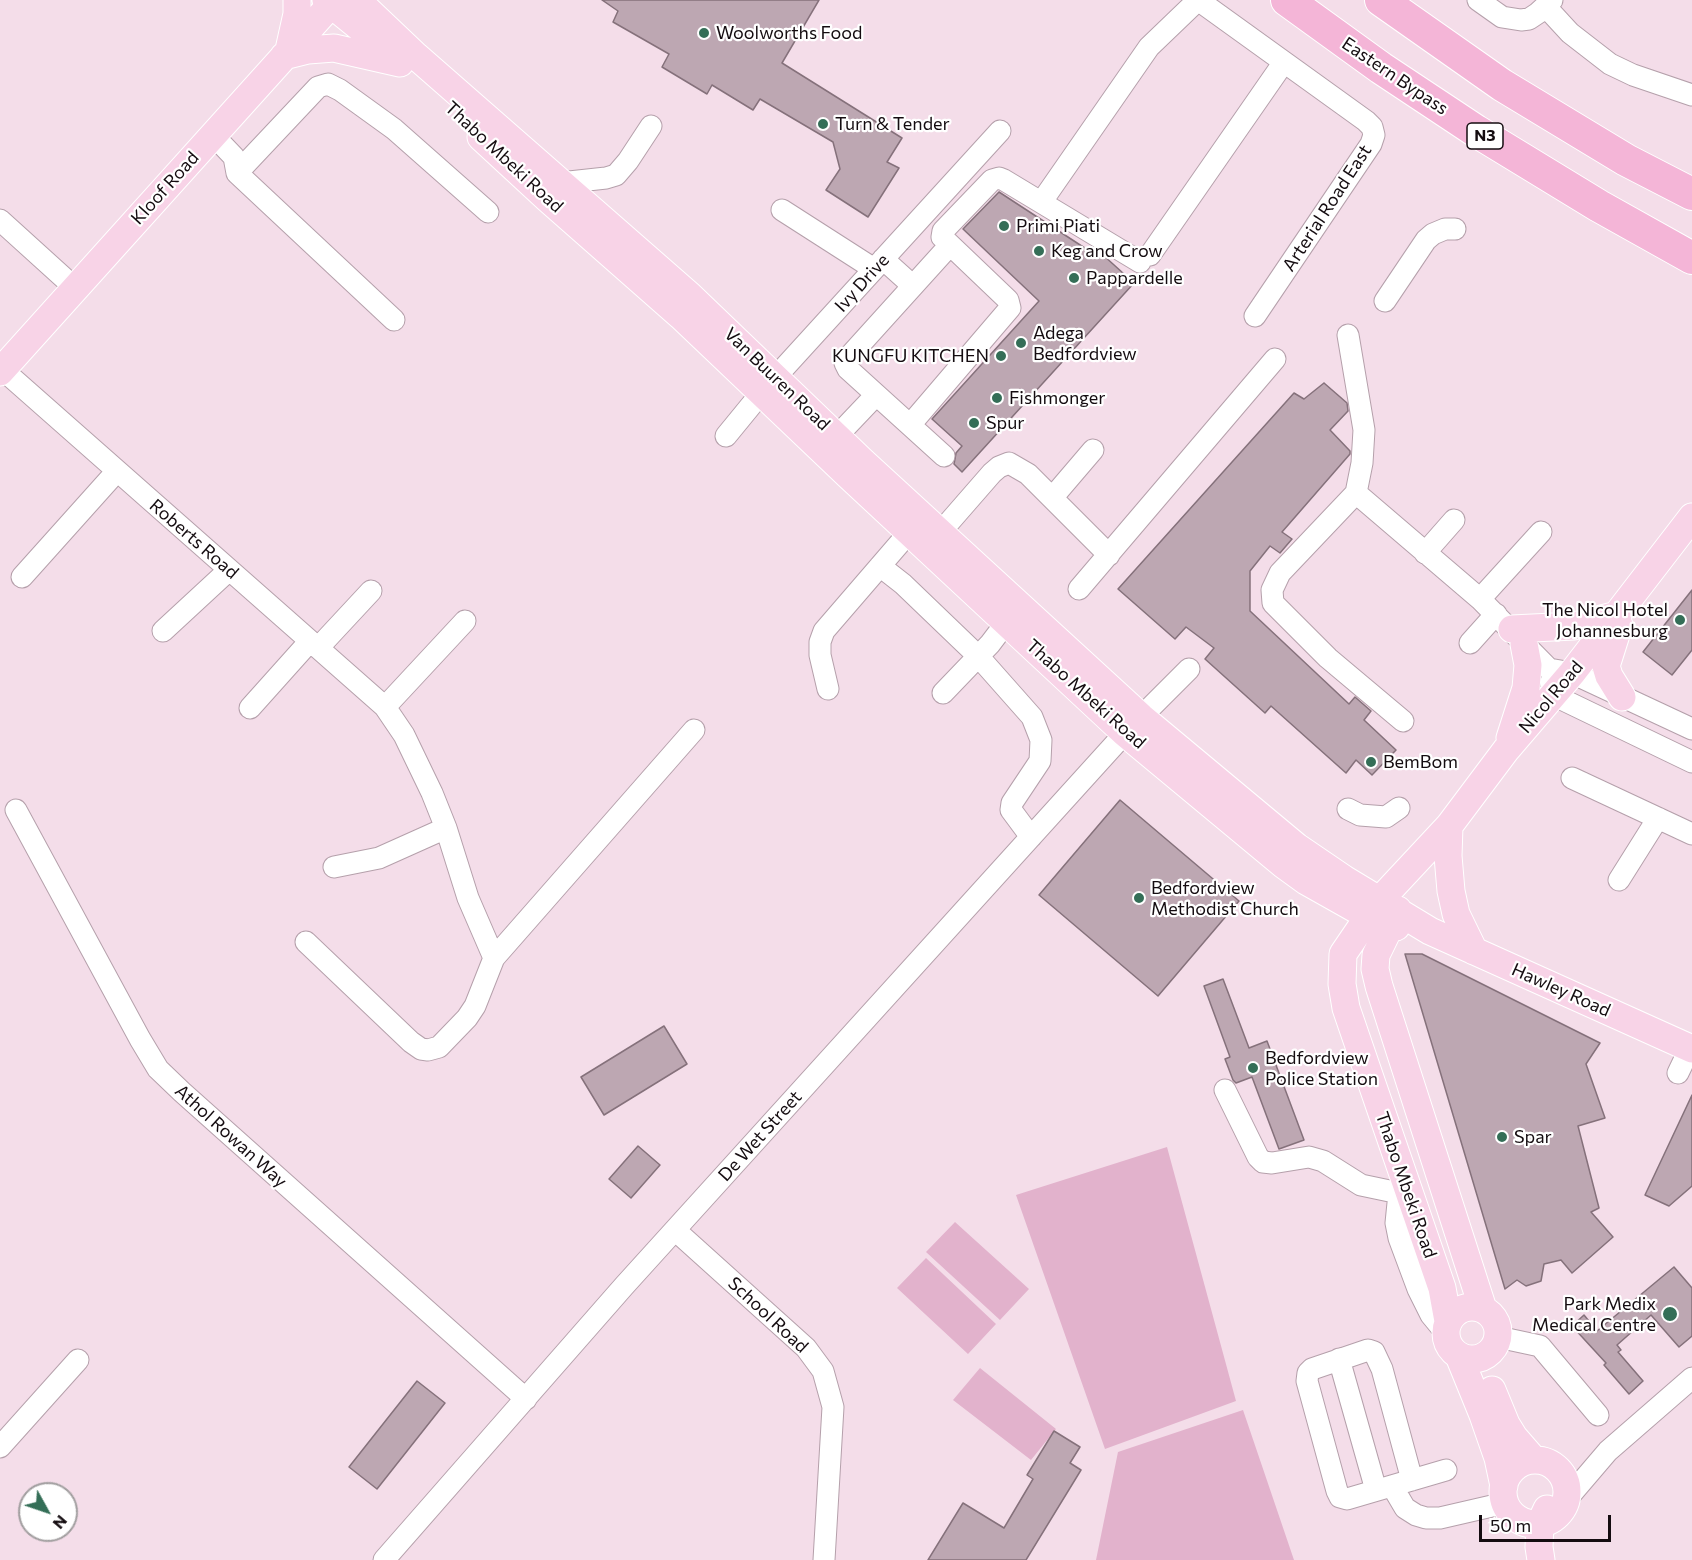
<!DOCTYPE html>
<html>
<head>
<meta charset="utf-8">
<style>
	body { margin:0 }
	#map { position:relative; width:1692px; height:1560px; overflow:hidden; background:#f4dde9; font-family:Commissioner,sans-serif }
	canvas { display:block }
	.north { position:absolute; left:18px; top:1482px; width:60px; height:60px; box-sizing:border-box; background:#fff; border:2px solid #a19e9f; border-radius:50%; rotate:130deg; font-size:16px; font-weight:700; line-height:24px; text-align:center; color:#140c10 }
	.north::after { content:''; display:block; margin:auto; width:21px; height:27px; background:#346e57; clip-path:polygon(50% 0,100% 100%,50% 72%,0 100%) }
	.scale { position:absolute; left:1479px; top:1515px; width:132px; height:27px; box-sizing:border-box; border:3px solid #140c10; border-top:0; padding-left:8px; font-size:18px; line-height:21px; white-space:nowrap; color:#140c10; -webkit-text-stroke:4px #fff; paint-order:stroke }
</style>
</head>
<body>
<div id="map">
<canvas width="1692" height="1560"></canvas>
<div class="north">N</div>
<div class="scale">50 m</div>
</div>
<script>
const ctx = document.querySelector('canvas').getContext('2d');
ctx.lineJoin = 'round';
function fill(path, color) { ctx.fillStyle = color; ctx.fill(path, 'evenodd'); }
const toPath = rows => new Path2D(rows.map(r => 'M' + r).join(''));
function stroke(path, color, width, dash) { ctx.strokeStyle = color; ctx.lineWidth = width; ctx.lineCap = dash ? 'butt' : 'round'; ctx.setLineDash(dash || []); ctx.stroke(path); }
function write(font, color, halo, rows, align = 'center') {
  ctx.font = font + ' Commissioner,sans-serif'; ctx.lineWidth = 4.5; ctx.setLineDash([]); ctx.textBaseline = 'middle'; ctx.strokeStyle = halo; ctx.fillStyle = color; for (const [text, x, y, turn = 0] of rows) {
    ctx.save(); ctx.translate(x, y); ctx.rotate((+turn || 0) * Math.PI / 180); ctx.textAlign = isNaN(turn) ? turn : align; if (halo) ctx.strokeText(text, 0, 0); ctx.fillText(text, 0, 0); ctx.restore();
  }
}
fill(toPath([
	[1167,1147,1236,1401,1105,1449,1016,1195],
	[955,1222,1029,1289,1000,1320,926,1252],
	[926,1258,996,1324,968,1354,897,1288],
	[980,1368,1056,1429,1031,1460,953,1400],
	[1243,1410,1294,1560,1096,1560,1118,1452]
]), '#e2b2cc');
const building = toPath([
	[602,0,819,0,782,63,902,138,887,162,899,168,868,217,826,190,840,169,833,142,760,99,753,110,712,85,707,94,662,67,669,54,613,22,618,11,602,0],
	[999,192,1097,256,1100,253,1103,255,1134,283,962,472,954,464,956,453,962,446,932,419,1039,301,963,229,999,192],
	[1324,383,1347,403,1348,411,1330,430,1350,451,1350,454,1282,532,1292,539,1280,553,1270,546,1250,571,1250,611,1349,704,1355,697,1371,711,1364,720,1396,750,1372,775,1356,760,1346,773,1271,706,1265,713,1205,659,1214,648,1186,627,1175,639,1118,589,1294,393,1304,399,1324,383],
	[1692,590,1692,650,1672,675,1643,652,1692,590],
	[1120,800,1239,901,1158,996,1039,895,1120,800],
	[1405,954,1422,954,1600,1043,1586,1064,1605,1118,1578,1126,1599,1208,1591,1212,1613,1237,1572,1273,1561,1260,1544,1264,1541,1281,1526,1286,1517,1280,1505,1289,1405,954],
	[1223,979,1249,1048,1267,1041,1304,1140,1279,1149,1252,1077,1236,1083,1233,1080,1225,1059,1230,1057,1204,986,1223,979],
	[664,1026,687,1064,604,1115,581,1077,664,1026],
	[1692,1095,1692,1186,1669,1206,1645,1195,1692,1095],
	[638,1146,660,1165,631,1198,609,1179,638,1146],
	[1674,1267,1692,1288,1692,1336,1679,1347,1651,1315,1617,1345,1621,1350,1618,1352,1643,1381,1629,1394,1604,1365,1606,1363,1572,1326,1584,1315,1597,1331,1674,1267],
	[417,1381,445,1403,377,1489,349,1467,417,1381],
	[1054,1431,1080,1447,1070,1463,1081,1470,1026,1560,928,1560,963,1503,1004,1528,1033,1479,1027,1475,1054,1431]
]);
fill(building, '#bda7b2');
stroke(building, '#85717b', 1.5);
const minor = toPath([
	[1198,0,1366,121,1372,127,1374,135,1371,144,1255,316],
	[1478,0,1502,17,1521,20,1529,19,1538,13,1552,0],
	[1546,7,1570,33,1610,64,1633,75,1692,95],
	[213,135,234,157,237,173],
	[555,189,560,183,606,178,616,175,628,161,651,126],
	[1047,194,1149,47,1198,0],
	[782,210,874,269],
	[0,220,75,288],
	[1150,255,1284,62],
	[883,259,913,286],
	[1385,301,1426,240,1433,234,1445,229,1455,229],
	[394,320,237,173,318,87,328,84,340,90,394,129,488,212],
	[1348,335,1364,430,1362,463,1356,493],
	[2,369,385,707,404,735,432,793,446,828,468,898,494,958],
	[910,425,1010,308,1008,300,942,237,943,231,992,180,999,178,1004,180,1140,262],
	[726,436,762,392,1000,131],
	[837,436,876,395],
	[944,456,848,369,845,363,846,360,950,245],
	[1052,498,1093,450],
	[931,543,992,473,999,467,1009,463,1028,474,1109,555],
	[1425,553,1454,520],
	[880,566,903,584,978,656,1032,717,1041,740,1040,761,1012,803,1011,810,1031,837],
	[22,577,117,471],
	[1079,589,1275,359],
	[1480,599,1541,532],
	[163,631,229,570],
	[1470,643,1496,614],
	[318,648,371,591],
	[1551,682,1553,695,1692,762],
	[828,689,820,655,820,642,824,631,918,522],
	[943,693,990,644,1015,611],
	[385,707,465,621],
	[250,708,310,641],
	[1403,721,1328,658,1273,603,1272,590,1280,573,1356,493,1480,599,1549,669,1572,673,1692,729],
	[1572,778,1692,834],
	[1348,809,1360,815,1386,817,1399,808],
	[16,810,140,1039,158,1069,182,1092,526,1399],
	[334,867,379,858,446,828],
	[1619,880,1658,818],
	[306,942,411,1042,421,1049,428,1050,439,1047,467,1018,475,1006,494,958,694,730],
	[1678,1073,1690,1048],
	[1225,1090,1258,1157,1263,1162,1272,1163,1309,1157,1323,1161,1361,1185,1399,1193],
	[1403,1180,1399,1193,1396,1223,1399,1238,1418,1289,1431,1315,1445,1332],
	[675,1230,806,1348,823,1371,833,1407,824,1560],
	[1498,1337,1540,1346,1598,1415],
	[1339,1359,1376,1490],
	[0,1447,78,1360],
	[1412,1480,1382,1369,1374,1352,1368,1350,1312,1369,1308,1373,1307,1381,1337,1491,1340,1497,1347,1499,1446,1470],
	[1392,1486,1405,1508,1416,1515,1426,1518,1440,1518,1505,1503],
	[1567,1499,1608,1451,1692,1378],
	[384,1560,624,1286,1125,733,1189,669]
]);
const major = toPath([
	[326,0,385,48],
	[357,0,416,56,690,296,863,462,1141,717,1297,847,1344,879,1430,931,1692,1049],
	[289,50,297,14,297,0],
	[284,56,308,50,334,48,400,63],
	[481,137,547,198,681,316,849,476,1125,733,1284,865,1306,881,1370,917,1390,926,1396,927],
	[0,372,335,0],
	[1619,625,1606,666,1609,676,1622,697],
	[1512,629,1574,626,1617,615],
	[1510,738,1526,688,1528,665,1524,644],
	[1449,826,1448,856,1451,891,1456,914,1474,951],
	[1398,910,1376,955,1375,969,1379,986,1483,1309],
	'1446 1333a26 26 0 1 1 52 0a26 26 0 1 1-52 0Z',
	[1448,1321,1442,1288,1346,1008,1342,984,1343,954,1379,901,1449,826,1506,750,1572,673,1692,517],
	[1459,1356,1483,1415,1498,1458,1504,1486],
	[1492,1390,1506,1424,1514,1437,1534,1460],
	'1503 1492a32 32 0 1 1 64 0a32 32 0 1 1-64 0Z',
	[1541,1560,1539,1547,1540,1524,1547,1509]
]);
const highway = toPath([
	[1287,0,1381,68,1476,131,1599,206,1692,258],
	[1381,0,1502,85,1626,160,1692,194]
]);
stroke(minor, '#b5a0ab', 23);
stroke(major, '#fff', 29);
stroke(highway, '#fff', 34);
stroke(minor, '#fff', 21);
stroke(major, '#f8d3e7', 27);
stroke(highway, '#f4b5d7', 32);
for (const [x, y, r, color] of [
	[704,33,6,"#346e57"],
	[823,124,6,"#346e57"],
	[1004,226,6,"#346e57"],
	[1039,251,6,"#346e57"],
	[1074,278,6,"#346e57"],
	[1021,343,6,"#346e57"],
	[1001,356,6,"#346e57"],
	[997,398,6,"#346e57"],
	[974,423,6,"#346e57"],
	[1680,620,6,"#346e57"],
	[1371,762,6,"#346e57"],
	[1139,898,6,"#346e57"],
	[1253,1068,6,"#346e57"],
	[1502,1137,6,"#346e57"],
	[1670,1314,8,"#346e57"]
]) { const dot = new Path2D(); dot.arc(x, y, r, 0, 2 * Math.PI); ctx.fillStyle = color; ctx.fill(dot); stroke(dot, '#fff', 2); }
for (const [x, y, w] of [
	[1485,136,36]
]) { const box = new Path2D(); box.roundRect(x - w / 2, y - 13, w, 26, 4.5); ctx.fillStyle = '#fff'; ctx.fill(box); stroke(box, '#140c10', 1.5); }
write('bold 16px', '#140c10', null, [
	["N3",1485,136]
]);
write('18px', '#140c10', '#fff', [
	["Woolworths Food",716,33],
	["Turn & Tender",835,124],
	["Primi Piati",1016,226],
	["Keg and Crow",1051,251],
	["Pappardelle",1086,278],
	["Adega",1033,333],
	["Bedfordview",1033,354],
	["KUNGFU KITCHEN",989,356,"right"],
	["Fishmonger",1009,398],
	["Spur",986,423],
	["The Nicol Hotel",1668,610,"right"],
	["Johannesburg",1668,631,"right"],
	["BemBom",1383,762],
	["Bedfordview",1151,888],
	["Methodist Church",1151,909],
	["Bedfordview",1265,1058],
	["Police Station",1265,1079],
	["Spar",1514,1137],
	["Park Medix",1656,1304,"right"],
	["Medical Centre",1656,1325,"right"]
], 'left');
write('18px', '#140c10', '#fff', [
	["Eastern Bypass",1395,76,34],
	["Thabo Mbeki Road",504,157,43],
	["Kloof Road",165,188,-48],
	["Arterial Road East",1327,208,-57],
	["Ivy Drive",862,283,-48],
	["Van Buuren Road",777,379,44],
	["Roberts Road",194,539,41],
	["Thabo Mbeki Road",1086,694,42],
	["Nicol Road",1551,697,-50],
	["Hawley Road",1561,990,24],
	["Athol Rowan Way",231,1136,42],
	["De Wet Street",760,1136,-48],
	["Thabo Mbeki Road",1406,1185,71],
	["School Road",768,1315,43]
]);
</script>
</body>
</html>
